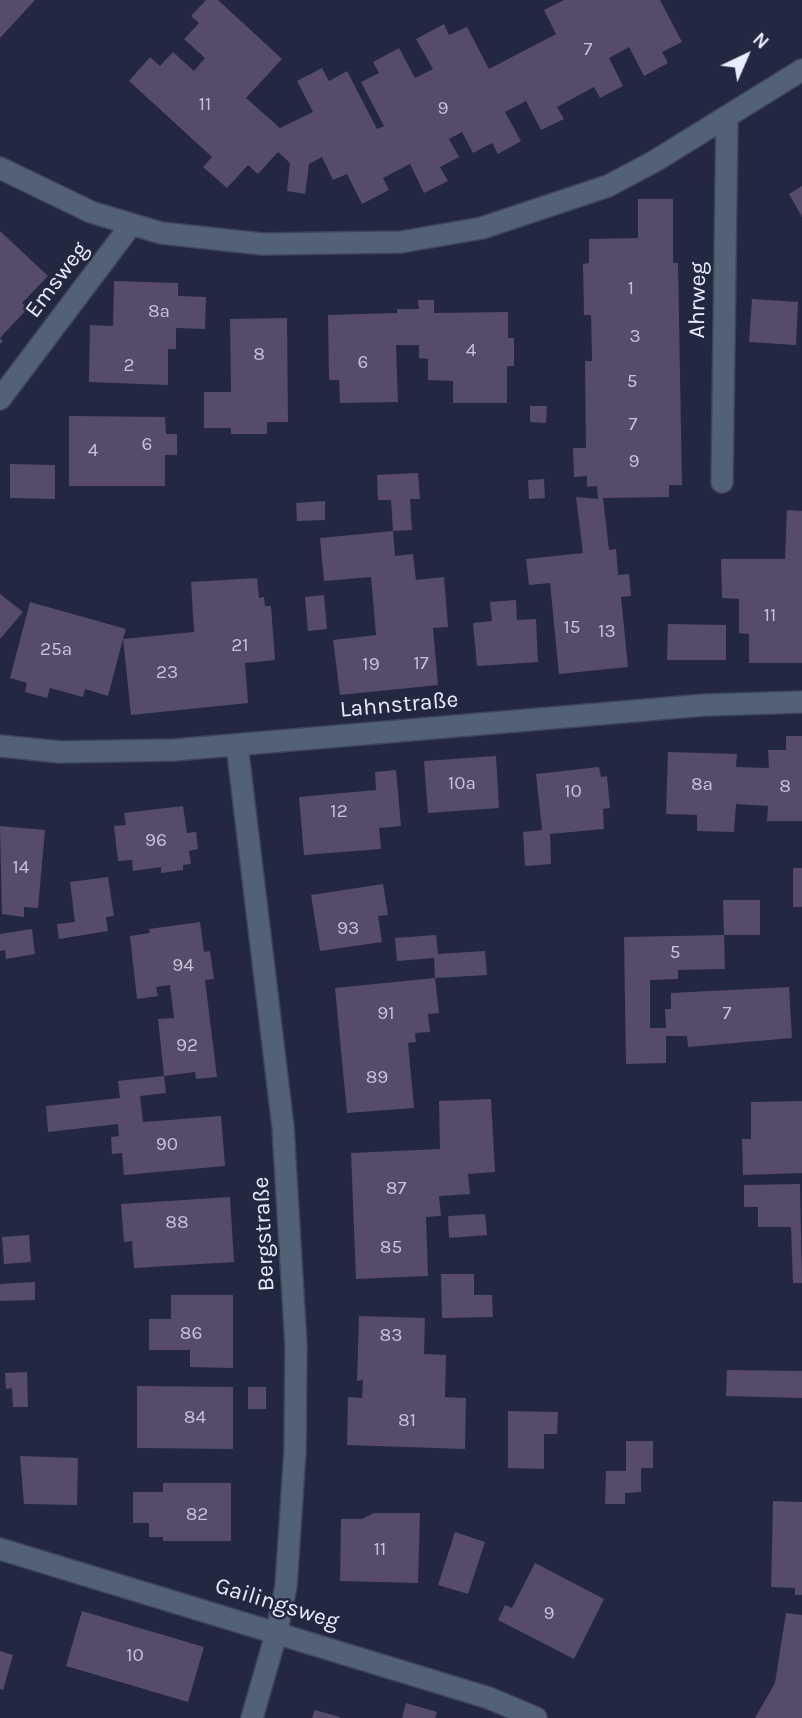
<!DOCTYPE html>
<html>
<head>
<meta charset="utf-8">
<style>
	body { margin:0 }
	#map { position:relative; width:802px; height:1718px; overflow:hidden; background:#242742; font-family:Karla,sans-serif }
	canvas { display:block }
	.north { position:absolute; left:711px; top:21px; width:70px; height:70px; -webkit-text-stroke:5px #242742; paint-order:stroke; rotate:44deg; font-size:19px; font-weight:700; line-height:28px; text-align:center; color:#e9ecfe }
	.north::after { content:''; display:block; margin:auto; width:24px; height:32px; background:#e9ecfe; clip-path:polygon(50% 0,100% 100%,50% 72%,0 100%) }
</style>
</head>
<body>
<div id="map">
<canvas width="802" height="1718"></canvas>
<div class="north">N</div>
</div>
<script>
const ctx = document.querySelector('canvas').getContext('2d');
ctx.lineJoin = 'round';
function fill(path, color) { ctx.fillStyle = color; ctx.fill(path, 'evenodd'); }
const toPath = rows => new Path2D(rows.map(r => 'M' + r).join(''));
function stroke(path, color, width, dash) { ctx.strokeStyle = color; ctx.lineWidth = width; ctx.lineCap = dash ? 'butt' : 'round'; ctx.setLineDash(dash || []); ctx.stroke(path); }
function write(font, color, halo, rows, align = 'center') {
  ctx.font = font + ' Karla,sans-serif'; ctx.lineWidth = 5; ctx.setLineDash([]); ctx.textBaseline = 'middle'; ctx.strokeStyle = halo; ctx.fillStyle = color; for (const [text, x, y, turn = 0] of rows) {
    ctx.save(); ctx.translate(x, y); ctx.rotate((+turn || 0) * Math.PI / 180); ctx.textAlign = isNaN(turn) ? turn : align; if (halo) ctx.strokeText(text, 0, 0); ctx.fillText(text, 0, 0); ctx.restore();
  }
}
fill(toPath([
	[0,0,35,0,0,38],
	[206,0,218,0,282,59,246,98,280,128,313,112,297,81,322,68,329,81,347,71,377,129,384,126,361,82,379,73,373,62,399,48,415,78,433,69,416,39,444,24,449,35,467,27,489,69,556,34,544,10,564,0,660,0,682,42,662,52,668,63,644,76,629,47,609,58,623,86,600,98,594,87,557,107,564,119,541,130,526,101,505,112,521,141,498,154,492,143,473,153,462,132,449,139,459,157,440,167,448,181,424,193,410,164,383,178,389,190,362,204,347,174,333,180,322,157,309,164,305,194,287,191,290,163,278,152,258,174,248,165,227,188,203,167,212,157,129,81,150,57,160,66,173,52,194,71,205,58,184,39,199,23,191,16],
	[802,186,802,217,789,194],
	[638,199,673,199,673,263,678,263,682,485,669,485,669,497,603,498,609,550,616,549,618,575,629,574,631,596,621,597,628,667,559,674,550,583,529,585,526,559,583,553,576,497,598,499,597,486,587,487,587,476,574,477,573,448,586,448,585,361,592,361,591,315,584,315,583,264,589,263,589,239,638,238],
	[0,231,48,276,22,303,28,308,0,338,3,341,0,344],
	[114,281,178,283,178,296,206,297,205,329,176,328,176,349,168,349,168,385,89,382,90,325,113,326],
	[752,299,798,302,796,345,749,342],
	[418,300,434,300,434,313,508,312,508,338,514,338,514,366,507,366,507,403,453,403,453,381,428,380,428,359,419,358,419,345,396,345,398,402,340,403,339,380,329,380,328,315,397,313,397,309,419,309],
	[287,318,288,422,267,422,267,434,231,434,231,428,204,428,204,392,231,392,230,319],
	[530,406,547,406,546,423,530,422],
	[69,416,165,417,166,434,177,434,177,455,165,455,165,486,69,486],
	[10,464,55,465,55,499,10,498],
	[418,473,420,499,410,499,412,530,393,531,391,500,378,500,377,475],
	[544,479,545,498,529,499,528,480],
	[325,501,325,520,297,521,296,503],
	[787,510,802,511,802,663,749,663,749,634,739,633,739,599,722,598,721,559,785,559],
	[393,531,395,556,413,554,416,580,444,577,448,627,433,628,438,685,340,695,333,640,376,635,371,577,324,581,320,538],
	[257,578,259,598,264,597,265,606,271,606,275,660,245,663,248,703,131,715,123,639,108,696,85,689,83,697,50,688,47,698,25,692,27,683,10,678,30,602,126,629,123,639,194,632,191,582],
	[0,594,23,612,0,639],
	[324,595,327,629,308,631,305,597],
	[516,600,517,620,536,619,538,662,477,666,473,623,492,621,490,602],
	[668,624,726,625,726,660,667,660],
	[786,736,802,736,802,821,767,821,768,806,736,804,734,832,697,831,697,815,666,814,668,752,737,754,736,767,769,768,768,750,786,750],
	[496,756,499,808,428,813,424,761],
	[599,767,601,777,607,776,610,808,603,809,604,829,550,834,551,864,525,866,523,832,542,830,536,774],
	[396,770,401,826,379,828,381,849,304,855,299,797,376,790,375,772],
	[183,806,187,833,196,832,198,849,189,851,191,864,183,865,183,870,161,873,161,867,133,871,132,860,118,861,114,826,126,825,124,813],
	[0,826,45,830,38,908,24,907,24,917,2,914],
	[793,868,802,868,802,907,793,907],
	[108,877,114,916,106,917,108,931,59,939,57,924,75,922,70,882],
	[383,884,388,915,378,916,382,942,320,951,311,895],
	[723,900,760,900,760,935,724,935,725,969,678,970,678,979,650,980,650,1028,666,1028,665,1009,671,1009,671,993,789,987,792,1038,688,1047,687,1036,666,1036,666,1063,626,1064,624,937,724,935],
	[200,922,204,952,210,951,214,979,205,980,217,1077,196,1079,195,1072,164,1076,166,1093,140,1096,143,1122,221,1116,225,1166,124,1175,122,1153,112,1154,111,1137,119,1136,118,1124,48,1132,46,1106,120,1098,118,1081,164,1076,158,1019,174,1018,170,985,156,987,158,996,137,999,130,936,150,933,149,929],
	[32,929,35,954,6,959,5,950,0,951,0,934],
	[436,935,438,954,485,951,487,975,435,978,434,958,397,961,395,938],
	[435,978,439,1013,428,1014,430,1032,415,1033,416,1042,408,1043,414,1108,347,1113,335,988],
	[491,1099,495,1172,468,1174,470,1194,439,1196,441,1216,426,1217,428,1276,356,1279,351,1153,440,1149,439,1101],
	[802,1101,802,1173,743,1175,742,1139,751,1139,751,1102],
	[800,1184,802,1283,793,1283,791,1227,758,1227,758,1207,744,1207,744,1185],
	[230,1197,234,1262,134,1268,132,1241,124,1242,121,1204],
	[485,1214,487,1235,449,1238,448,1216],
	[29,1235,31,1262,4,1264,2,1237],
	[441,1274,474,1274,474,1295,492,1295,493,1317,442,1318],
	[35,1282,35,1300,0,1301,0,1284],
	[171,1295,233,1295,233,1368,190,1367,190,1350,149,1350,149,1319,171,1319],
	[359,1316,425,1318,424,1354,446,1355,445,1397,466,1398,465,1449,347,1445,348,1397,362,1398,363,1380,357,1381],
	[727,1370,802,1371,802,1398,726,1396],
	[27,1372,28,1407,13,1407,12,1388,6,1389,5,1373],
	[137,1386,233,1387,233,1449,137,1448],
	[248,1387,266,1387,266,1409,248,1409],
	[508,1411,558,1412,557,1434,544,1434,544,1469,508,1468],
	[626,1441,653,1441,653,1468,641,1468,641,1492,625,1493,625,1504,605,1504,606,1471,626,1471],
	[20,1456,78,1458,77,1505,24,1504],
	[163,1483,231,1483,231,1541,163,1541,163,1537,149,1537,149,1523,133,1523,133,1492,163,1492],
	[773,1501,802,1502,802,1595,795,1595,795,1588,771,1587],
	[374,1513,420,1513,418,1583,340,1581,341,1519,362,1519],
	[455,1532,485,1542,468,1594,438,1585],
	[535,1563,604,1599,574,1659,498,1620,505,1605,512,1608],
	[82,1611,204,1647,188,1702,66,1666],
	[786,1613,802,1615,802,1718,755,1718,775,1683],
	[0,1651,13,1655,3,1690,0,1689],
	[406,1703,437,1712,435,1718,402,1718],
	[315,1710,340,1717,340,1718,312,1718]
]), '#564b68');
const minor = toPath([
	[0,168,91,212,161,233,262,244,401,242,482,228,608,186,655,161,802,70],
	[0,399,131,225],
	[722,482,727,118],
	[237,745,283,1127,296,1346,295,1451,286,1586,277,1631,252,1718],
	[0,746,60,752,174,750,705,705,802,702],
	[0,1549,489,1698,536,1718]
]);
stroke(minor, '#40435c', 24);
stroke(minor, '#526173', 21);
write('19px', '#c4c4d8', null, [
	["7",588,50],
	["11",205,105],
	["9",443,109],
	["1",631,289],
	["8a",159,312],
	["3",635,337],
	["4",471,351],
	["8",259,355],
	["6",363,363],
	["2",129,366],
	["5",632,382],
	["7",633,425],
	["6",147,445],
	["4",93,451],
	["9",634,462],
	["11",770,616],
	["15",572,628],
	["13",607,632],
	["21",240,646],
	["25a",56,650],
	["17",421,664],
	["19",371,665],
	["23",167,673],
	["10a",462,784],
	["8a",702,785],
	["8",785,787],
	["10",573,792],
	["12",339,812],
	["96",156,841],
	["14",21,868],
	["93",348,929],
	["5",675,953],
	["94",183,966],
	["91",386,1014],
	["7",727,1014],
	["92",187,1046],
	["89",377,1078],
	["90",167,1145],
	["87",396,1189],
	["88",177,1223],
	["85",391,1248],
	["86",191,1334],
	["83",391,1336],
	["84",195,1418],
	["81",407,1421],
	["82",197,1515],
	["11",380,1550],
	["9",549,1614],
	["10",135,1656]
]);
write('23px', '#e9ecfe', '#242742', [
	["Emsweg",57,280,-53],
	["Ahrweg",698,300,-89],
	["Lahnstraße",399,705,-5],
	["Bergstraße",264,1234,-93],
	["Gailingsweg",277,1604,17]
]);
</script>
</body>
</html>
